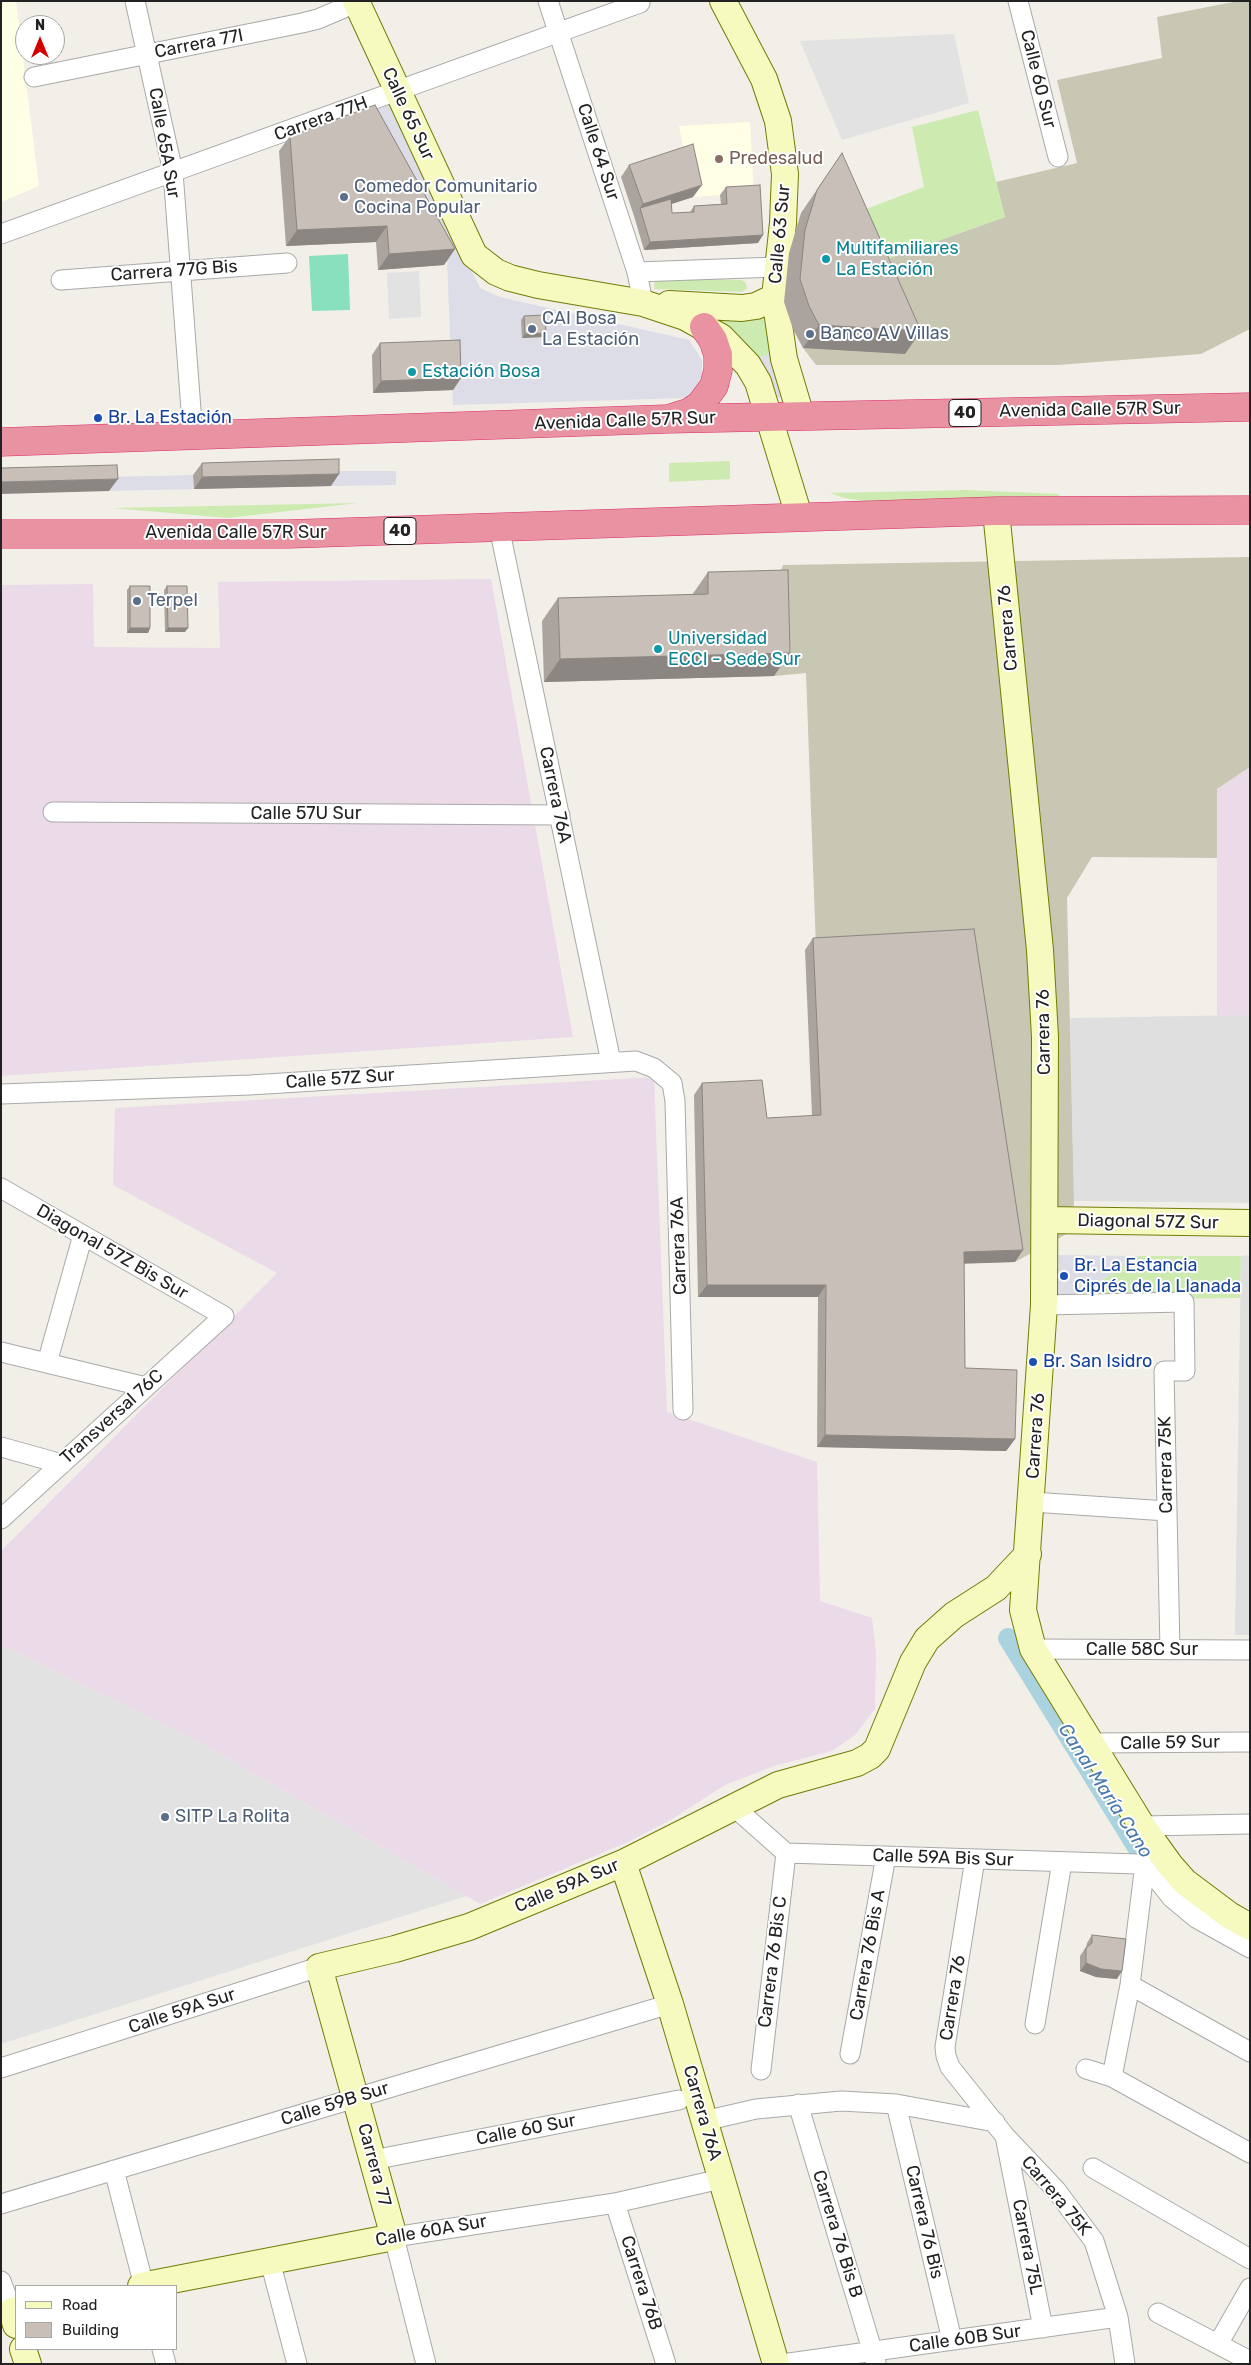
<!DOCTYPE html>
<html>
<head>
<meta charset="utf-8">
<style>
	body { margin:0 }
	#map { position:relative; width:1251px; height:2365px; overflow:hidden; background:#f2efe9; font-family:Rubik,sans-serif }
	canvas { display:block }
	.frame { position:absolute; inset:0; border:2px solid #222; pointer-events:none }
	.legend { position:absolute; left:15px; top:2285px; width:162px; height:65px; box-sizing:border-box; background:#fff; border:1px solid #a7a7a7; margin:0; padding:6px 9px; list-style:none; font-size:15px; color:#222 }
	.legend li { display:flex; align-items:center; gap:10px; height:25px }
	.legend b { width:25px; border:1px solid #a7a7a7 }
	.north { position:absolute; left:15px; top:15px; width:50px; height:50px; box-sizing:border-box; background:#fff; border:1px solid #a7a7a7; border-radius:50%; rotate:0deg; font-size:14px; font-weight:700; line-height:20px; text-align:center; color:#222 }
	.north::after { content:''; display:block; margin:auto; width:18px; height:22px; background:#d40000; clip-path:polygon(50% 0,100% 100%,50% 72%,0 100%) }
</style>
</head>
<body>
<div id="map">
<canvas width="1251" height="2365"></canvas>
<div class="frame"></div>
<ul class="legend">
<li><b style="height:6px;background:#f7fabf"></b>Road</li>
<li><b style="height:14px;background:#c7bfb8"></b>Building</li>
</ul>
<div class="north">N</div>
</div>
<script>
const ctx = document.querySelector('canvas').getContext('2d');
ctx.lineJoin = 'round';
function fill(path, color) { ctx.fillStyle = color; ctx.fill(path, 'evenodd'); }
const toPath = rows => new Path2D(rows.map(r => 'M' + r).join(''));
function stroke(path, color, width, dash) { ctx.strokeStyle = color; ctx.lineWidth = width; ctx.lineCap = dash ? 'butt' : 'round'; ctx.setLineDash(dash || []); ctx.stroke(path); }
function write(font, color, halo, rows, align = 'center') {
  ctx.font = font + ' Rubik,sans-serif'; ctx.lineWidth = 4; ctx.setLineDash([]); ctx.textBaseline = 'middle'; ctx.strokeStyle = halo; ctx.fillStyle = color; for (const [text, x, y, turn = 0] of rows) {
    ctx.save(); ctx.translate(x, y); ctx.rotate((+turn || 0) * Math.PI / 180); ctx.textAlign = isNaN(turn) ? turn : align; if (halo) ctx.strokeText(text, 0, 0); ctx.fillText(text, 0, 0); ctx.restore();
  }
}
fill(toPath([
	[1250,1015,1250,1203,1074,1201,1070,1018],
	[1250,1255,1250,1635,1235,1635,1241,1256]
]), '#e0dfdf');
fill(toPath([
	[491,579,573,1037,1,1076,1,585,93,584,94,647,220,648,218,582],
	[1250,767,1250,1015,1217,1016,1217,789],
	[654,1077,667,1412,817,1462,820,1601,872,1618,876,1653,875,1709,855,1735,832,1751,774,1766,725,1785,672,1819,628,1842,480,1904,193,1739,1,1645,1,1551,277,1273,113,1185,115,1108]
]), '#ebdbe8');
fill(toPath([
	[1,1,16,1,39,186,1,202],
	[750,122,754,193,693,197,679,126]
]), '#ffffe5');
fill(toPath([
	[1238,1,1250,1,1250,329,1201,354,1058,365,816,365,803,348,905,354,867,266,1005,217,996,182,1077,163,1057,80,1162,58,1157,17],
	[1250,557,1250,767,1217,789,1217,858,1092,857,1067,898,1074,1201,1072,1231,1015,1262,995,1134,816,949,806,673,774,676,772,593,783,565]
]), '#c7c7b4');
fill(toPath([
	[978,110,1005,217,867,266,845,217,924,187,912,127],
	[655,278,742,280,746,283,747,289,742,292,654,289],
	[703,315,764,318,772,353,758,358],
	[730,461,730,479,669,482,669,463],
	[967,490,1059,494,1058,499,863,501,844,498,830,493],
	[358,503,228,518,112,508],
	[1139,1256,1241,1256,1240,1298,1071,1300]
]), '#cdebb0');
fill(toPath([
	[348,254,350,310,312,311,309,256]
]), '#88e0be');
fill(toPath([
	[954,34,969,103,842,140,800,41],
	[419,271,421,317,389,319,387,273],
	[1,1645,193,1739,466,1896,1,2044]
]), '#e2e2e2');
fill(toPath([
	[388,100,480,288,500,297,689,340,702,360,702,377,688,398,453,405,447,261,372,106],
	[772,353,783,398,774,397,758,358],
	[330,471,396,471,396,485,331,486],
	[193,475,194,489,109,491,109,477],
	[1057,1255,1139,1256,1071,1300,1056,1297]
]), '#dddde8');
stroke(toPath([
	[1008,1638,1140,1852,1161,1873]
]), '#aad3df', 20);
const street = toPath([
	[135,1,173,172,193,436],
	[548,1,637,272,643,303],
	[1018,1,1058,157],
	[34,77,302,23,318,19,360,1],
	[1,234,640,3],
	[637,272,777,267],
	[61,280,287,263],
	[499,527,611,1062],
	[53,812,560,815],
	[1,1094,250,1085,636,1061,654,1068,672,1083,675,1101,683,1410],
	[1,1188,224,1316,1,1519],
	[1044,1305,1184,1302,1185,1371,1164,1371,1170,1650],
	[1,1352,146,1387],
	[47,1363,83,1235],
	[1,1447,62,1464],
	[1032,1502,1167,1511],
	[1033,1649,1250,1650],
	[1091,1743,1250,1742],
	[733,1806,786,1853,1170,1865],
	[1142,1826,1250,1824],
	[975,1859,945,2047,946,2056,950,2067,1005,2136,1056,2190,1094,2241,1118,2317,1125,2364],
	[1145,1864,1172,1898,1196,1918,1250,1948],
	[1130,1985,1250,2052],
	[1035,2024,1062,1862],
	[850,2054,886,1856],
	[1,2068,319,1967],
	[1086,2069,1112,2077,1250,2153],
	[761,2070,786,1853],
	[1112,2077,1130,1985,1145,1864],
	[798,2104,876,2363],
	[896,2104,952,2340],
	[704,2121,756,2109,841,2101,896,2104,995,2122],
	[1005,2136,1043,2328],
	[373,2160,679,2100],
	[1093,2168,1250,2259],
	[114,2170,144,2286],
	[615,2203,666,2364],
	[1,2204,670,2004],
	[270,2261,297,2364],
	[1,2281,12,2311,1,2314],
	[1158,2313,1250,2361],
	[1218,2344,1250,2288],
	[162,2349,166,2364],
	[426,2364,394,2237,615,2203,721,2179],
	[782,2364,1118,2317]
]);
const secondary = toPath([
	[356,1,474,255,496,272,510,278,538,285,643,303,685,317,721,337,748,365,758,382,799,516],
	[723,1,764,79,778,121,785,174,783,223,775,297,784,359,801,416],
	[669,304,742,308,756,306,775,297],
	[996,511,1040,950,1045,1037,1044,1305,1023,1610,1033,1649,1142,1826,1170,1865,1185,1882,1229,1915,1250,1927],
	[1046,1220,1250,1223],
	[623,1863,670,2004,776,2364],
	[141,2286,394,2237,319,1967,395,1949,469,1927,623,1863,778,1785,857,1763,870,1756,877,1749,913,1662,927,1639,954,1615,996,1588,1028,1554],
	[16,2310,12,2311,16,2325],
	[23,2349,28,2364]
]);
const highway = toPath([
	[674,417,690,412,700,405,714,386,718,370,718,355,713,340,704,327],
	[1,442,667,419,1250,407],
	[1,534,288,534,996,511,1250,510]
]);
stroke(street, '#a9a9a9', 21);
stroke(secondary, '#707d05', 28);
stroke(highway, '#dc2a67', 29);
stroke(street, '#fff', 19);
stroke(secondary, '#f7fabf', 26);
stroke(highway, '#e892a2', 28);
fill(toPath([
	[290,136,455,249,444,265,378,270,376,242,286,246,279,151],
	[842,153,905,354,803,348,793,329,784,302,789,253,801,213],
	[629,165,693,197,671,204,672,213,690,212,694,206,721,204,720,195,726,187,758,243,644,250,634,216,621,177],
	[524,316,546,333,543,337,522,338,521,320],
	[380,343,461,378,453,390,373,393,372,355],
	[202,463,331,486,194,489,193,475],
	[708,572,774,676,544,682,542,621,558,598,692,595],
	[130,586,150,628,148,633,127,633,127,590],
	[167,586,185,632,165,632,164,590],
	[813,938,1015,1262,964,1263,965,1368,1015,1439,1006,1451,817,1447,818,1297,698,1297,694,1095,702,1083,767,1118,812,1116,805,950],
	[1092,1935,1117,1979,1096,1977,1080,1971,1080,1956,1086,1947,1087,1943]
]), '#aba49e');
fill(toPath([
	[702,185,693,197,641,214,640,208,643,204],
	[387,226,376,242,286,246,297,230],
	[763,235,758,243,644,250,650,242],
	[455,249,444,265,378,270,389,254],
	[819,325,921,331,905,354,803,348],
	[546,333,543,337,522,338,525,334],
	[461,378,453,390,373,393,381,381],
	[339,474,331,486,194,489,202,477],
	[118,479,109,491,1,494,1,482],
	[130,628,150,628,148,633,127,633],
	[168,628,188,628,185,632,165,632],
	[790,653,774,676,544,682,560,659],
	[1023,1250,1015,1262,956,1264,964,1252],
	[707,1285,826,1285,818,1297,698,1297],
	[825,1435,1015,1439,1006,1451,817,1447],
	[1086,1963,1122,1971,1117,1979,1096,1977,1080,1971]
]), '#8b8681');
const building = toPath([
	[375,105,455,249,389,254,387,226,297,230,290,136,375,105],
	[693,144,702,185,643,204,629,165,693,144],
	[842,153,921,331,819,325,809,306,800,279,805,230,817,190,842,153],
	[760,185,763,235,650,242,640,208,671,199,672,213,694,212,694,206,727,204,726,187,760,185],
	[545,315,546,333,525,334,524,316,545,315],
	[460,340,461,378,381,381,380,343,460,340],
	[339,459,339,474,202,477,202,463,339,459],
	[117,465,118,479,1,482,1,468,117,465],
	[788,570,790,653,560,659,558,598,708,594,708,572,788,570],
	[130,586,150,586,150,628,130,628,130,586],
	[167,586,187,586,188,628,168,628,167,586],
	[974,929,1023,1250,964,1252,965,1368,1017,1370,1015,1439,825,1435,826,1285,707,1285,702,1083,762,1080,767,1118,821,1115,813,938,974,929],
	[1092,1935,1126,1939,1122,1971,1101,1969,1086,1963,1086,1948,1092,1943,1092,1935]
]);
fill(building, '#c7bfb8');
stroke(building, '#8b8681', 1);
for (const [x, y, r, color] of [
	[719,159,5,"#8d6e63"],
	[344,197,5,"#5c6f8a"],
	[826,259,5,"#0f9aa8"],
	[532,329,5,"#5c6f8a"],
	[810,334,5,"#5c6f8a"],
	[412,372,5,"#0f9aa8"],
	[98,418,5,"#1a4fb4"],
	[137,601,5,"#5c6f8a"],
	[658,649,5,"#0f9aa8"],
	[1064,1276,5,"#1a4fb4"],
	[1033,1362,5,"#1a4fb4"],
	[165,1817,5,"#5c6f8a"]
]) { const dot = new Path2D(); dot.arc(x, y, r, 0, 2 * Math.PI); ctx.fillStyle = color; ctx.fill(dot); stroke(dot, '#fff', 2); }
for (const [x, y, w] of [
	[965,413,32],
	[400,531,32]
]) { const box = new Path2D(); box.roundRect(x - w / 2, y - 13.5, w, 27, 4); ctx.fillStyle = '#fff'; ctx.fill(box); stroke(box, '#222', 1); }
write('bold 16px', '#222', null, [
	["40",965,413],
	["40",400,531]
]);
write('18px', '#222', '#fff', [
	["Carrera 77I",199,44,-11],
	["Calle 60 Sur",1038,79,76],
	["Calle 65 Sur",408,114,65],
	["Carrera 77H",321,119,-20],
	["Calle 65A Sur",164,143,80],
	["Calle 64 Sur",598,152,72],
	["Calle 63 Sur",780,234,-85],
	["Carrera 77G Bis",174,271,-4],
	["Avenida Calle 57R Sur",1090,410,-1],
	["Avenida Calle 57R Sur",625,421,-2],
	["Avenida Calle 57R Sur",236,533],
	["Carrera 76",1008,628,-95],
	["Carrera 76A",555,795,78],
	["Calle 57U Sur",306,814],
	["Carrera 76",1044,1032,-91],
	["Calle 57Z Sur",340,1079,-4],
	["Diagonal 57Z Sur",1148,1222,1],
	["Carrera 76A",679,1246,-92],
	["Diagonal 57Z Bis Sur",112,1252,30],
	["Transversal 76C",112,1417,-42],
	["Carrera 76",1036,1436,-86],
	["Carrera 75K",1166,1465,-91],
	["Calle 58C Sur",1142,1650],
	["Calle 59 Sur",1170,1743,-1],
	["Calle 59A Bis Sur",943,1858,2],
	["Calle 59A Sur",567,1886,-23],
	["Carrera 76 Bis A",868,1955,-80],
	["Carrera 76 Bis C",773,1962,-83],
	["Carrera 76",953,1998,-81],
	["Calle 59A Sur",182,2011,-18],
	["Calle 59B Sur",335,2104,-17],
	["Carrera 76A",702,2113,74],
	["Calle 60 Sur",526,2130,-11],
	["Carrera 77",374,2165,75],
	["Carrera 75K",1056,2196,50],
	["Carrera 76 Bis",924,2222,77],
	["Calle 60A Sur",431,2231,-10],
	["Carrera 76 Bis B",837,2234,73],
	["Carrera 75L",1027,2247,79],
	["Carrera 76B",641,2283,72],
	["Calle 60B Sur",965,2339,-8]
]);
write('18px', '#785e54', '#fff', [
	["Predesalud",729,159]
], 'left');
write('18px', '#4e5e75', '#fff', [
	["Comedor Comunitario",354,187],
	["Cocina Popular",354,208],
	["CAI Bosa",542,319],
	["La Estación",542,340],
	["Banco AV Villas",820,334],
	["Terpel",147,601],
	["SITP La Rolita",175,1817]
], 'left');
write('18px', '#0d838f', '#fff', [
	["Multifamiliares",836,249],
	["La Estación",836,270],
	["Estación Bosa",422,372],
	["Universidad",668,639],
	["ECCI - Sede Sur",668,660]
], 'left');
write('18px', '#164399', '#fff', [
	["Br. La Estación",108,418],
	["Br. La Estancia",1074,1266],
	["Ciprés de la Llanada",1074,1287],
	["Br. San Isidro",1043,1362]
], 'left');
write('italic 19px', '#4a7aab', '#fff', [
	["Canal María Cano",1105,1791,57]
]);
</script>
</body>
</html>
